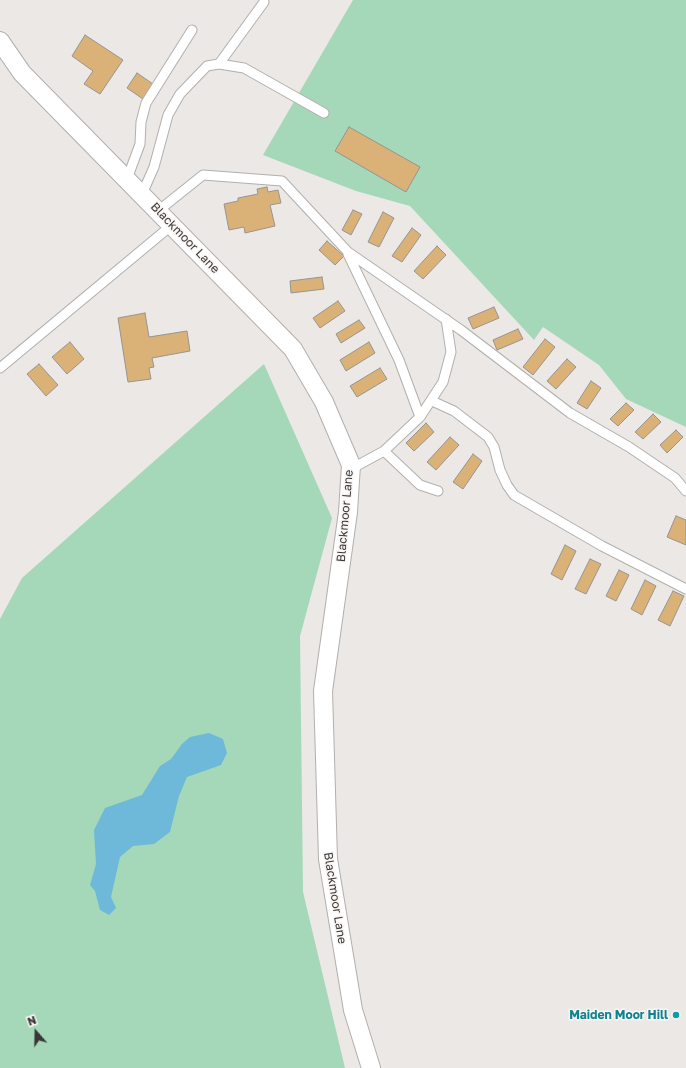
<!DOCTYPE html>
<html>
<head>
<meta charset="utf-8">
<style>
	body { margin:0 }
	#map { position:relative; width:686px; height:1068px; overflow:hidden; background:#ebe8e5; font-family:"Golos Text",sans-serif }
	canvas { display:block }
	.north { position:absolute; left:16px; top:1012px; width:40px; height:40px; -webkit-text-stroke:3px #f9f5f3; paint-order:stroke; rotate:340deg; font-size:11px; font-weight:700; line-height:16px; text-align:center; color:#393837 }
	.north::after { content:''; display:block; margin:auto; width:14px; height:18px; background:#393837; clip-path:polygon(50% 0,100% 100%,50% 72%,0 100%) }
</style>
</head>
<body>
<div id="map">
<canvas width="686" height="1068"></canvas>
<div class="north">N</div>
</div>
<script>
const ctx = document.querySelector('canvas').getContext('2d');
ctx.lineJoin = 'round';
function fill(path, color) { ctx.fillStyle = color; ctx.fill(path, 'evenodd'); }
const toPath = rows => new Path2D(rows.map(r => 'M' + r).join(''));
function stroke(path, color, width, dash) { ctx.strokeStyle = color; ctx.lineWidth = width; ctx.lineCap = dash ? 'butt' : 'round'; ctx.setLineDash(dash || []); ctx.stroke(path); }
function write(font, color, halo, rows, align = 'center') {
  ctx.font = font + ' "Golos Text",sans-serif'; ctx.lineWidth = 3; ctx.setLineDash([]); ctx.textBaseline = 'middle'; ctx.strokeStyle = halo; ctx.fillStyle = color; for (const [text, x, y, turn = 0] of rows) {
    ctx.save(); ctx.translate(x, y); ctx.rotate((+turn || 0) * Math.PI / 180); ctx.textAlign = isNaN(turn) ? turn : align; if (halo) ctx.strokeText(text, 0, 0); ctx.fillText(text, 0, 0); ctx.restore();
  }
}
fill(toPath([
	[353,0,686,0,686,427,626,399,599,365,543,327,534,340,410,206,356,191,263,155],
	[264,364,332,518,300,636,303,892,345,1068,0,1068,0,619,22,578]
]), '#a4d8b8');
fill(toPath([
	[209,733,223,739,227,753,221,765,187,777,179,796,170,832,154,844,133,846,120,857,111,897,116,908,109,915,100,910,95,891,90,885,96,864,94,830,105,808,142,795,160,766,171,759,182,744,190,737]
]), '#6eb9d9');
const building = toPath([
	[85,35,123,60,100,94,84,84,93,71,72,56,85,35],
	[137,73,153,84,143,99,127,88,137,73],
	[349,127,420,167,406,192,335,151,349,127],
	[267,187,268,192,278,190,281,203,270,205,275,226,245,233,244,227,229,230,224,204,238,201,238,198,258,194,257,189,267,187],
	[353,210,362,214,351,235,342,230,353,210],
	[383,212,394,218,379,247,368,242,383,212],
	[412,228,421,235,402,262,392,256,412,228],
	[327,241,344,256,335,265,319,250,327,241],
	[437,246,446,255,423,279,414,271,437,246],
	[322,277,324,289,291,293,290,281,322,277],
	[338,301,345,311,320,328,313,318,338,301],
	[494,307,499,318,473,329,468,318,494,307],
	[145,313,149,337,187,331,190,351,152,358,154,367,149,368,151,379,128,382,118,318,145,313],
	[359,320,365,328,341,343,336,334,359,320],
	[518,329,523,339,497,350,493,340,518,329],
	[545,339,555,347,533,375,523,367,545,339],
	[70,342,84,359,67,374,52,357,70,342],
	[369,342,375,353,346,371,340,360,369,342],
	[567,359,576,367,556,389,547,381,567,359],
	[39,364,58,385,46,396,27,374,39,364],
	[380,368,387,379,357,397,350,386,380,368],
	[591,381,601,388,587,409,577,403,591,381],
	[626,403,634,410,618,426,610,419,626,403],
	[653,414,661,422,643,439,635,432,653,414],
	[426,423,434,432,414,451,406,443,426,423],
	[676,430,683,437,667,453,660,445,676,430],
	[450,437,459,445,436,470,427,462,450,437],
	[473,454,482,461,463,489,453,482,473,454],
	[676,516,686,520,686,545,667,537,676,516],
	[565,545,576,551,562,580,551,574,565,545],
	[590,559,601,564,586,594,575,589,590,559],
	[619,570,629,575,616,601,606,596,619,570],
	[645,580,656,586,642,615,631,609,645,580],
	[673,591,684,596,670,626,658,620,673,591]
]);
fill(building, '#dab278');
stroke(building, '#969491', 1);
const lane = toPath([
	[219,64,264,2],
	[127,179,140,144,141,122,146,103,192,30],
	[142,194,154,167,168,115,180,94,207,66,219,64,244,68,324,113],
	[158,211,203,175,282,181,348,252,461,330,570,413,629,447,675,478,686,491],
	[348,254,399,360,420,417],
	[0,368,172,225],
	[432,401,454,411,488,437,494,447,500,470,507,485,514,495,602,546,686,589],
	[384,451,420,417,443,382,451,352,446,319],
	[351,469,384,451,420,485,438,491]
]);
const street = toPath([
	[0,41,22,73,293,349,324,402,351,465,348,512,323,691,328,859,353,1010,371,1068]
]);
stroke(lane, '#b3afad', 11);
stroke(street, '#b3afad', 20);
stroke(lane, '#fff', 9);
stroke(street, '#fff', 18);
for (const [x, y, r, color] of [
	[676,1015,4,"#0f9aa8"]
]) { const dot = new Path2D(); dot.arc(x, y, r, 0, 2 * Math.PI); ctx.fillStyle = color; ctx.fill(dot); stroke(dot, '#f9f5f3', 1.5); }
write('12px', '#393837', '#f9f5f3', [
	["Blackmoor Lane",185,238,46],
	["Blackmoor Lane",345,516,-85],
	["Blackmoor Lane",335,898,81]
]);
write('bold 12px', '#0d838f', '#f9f5f3', [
	["Maiden Moor Hill",668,1015]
], 'right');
</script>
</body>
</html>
